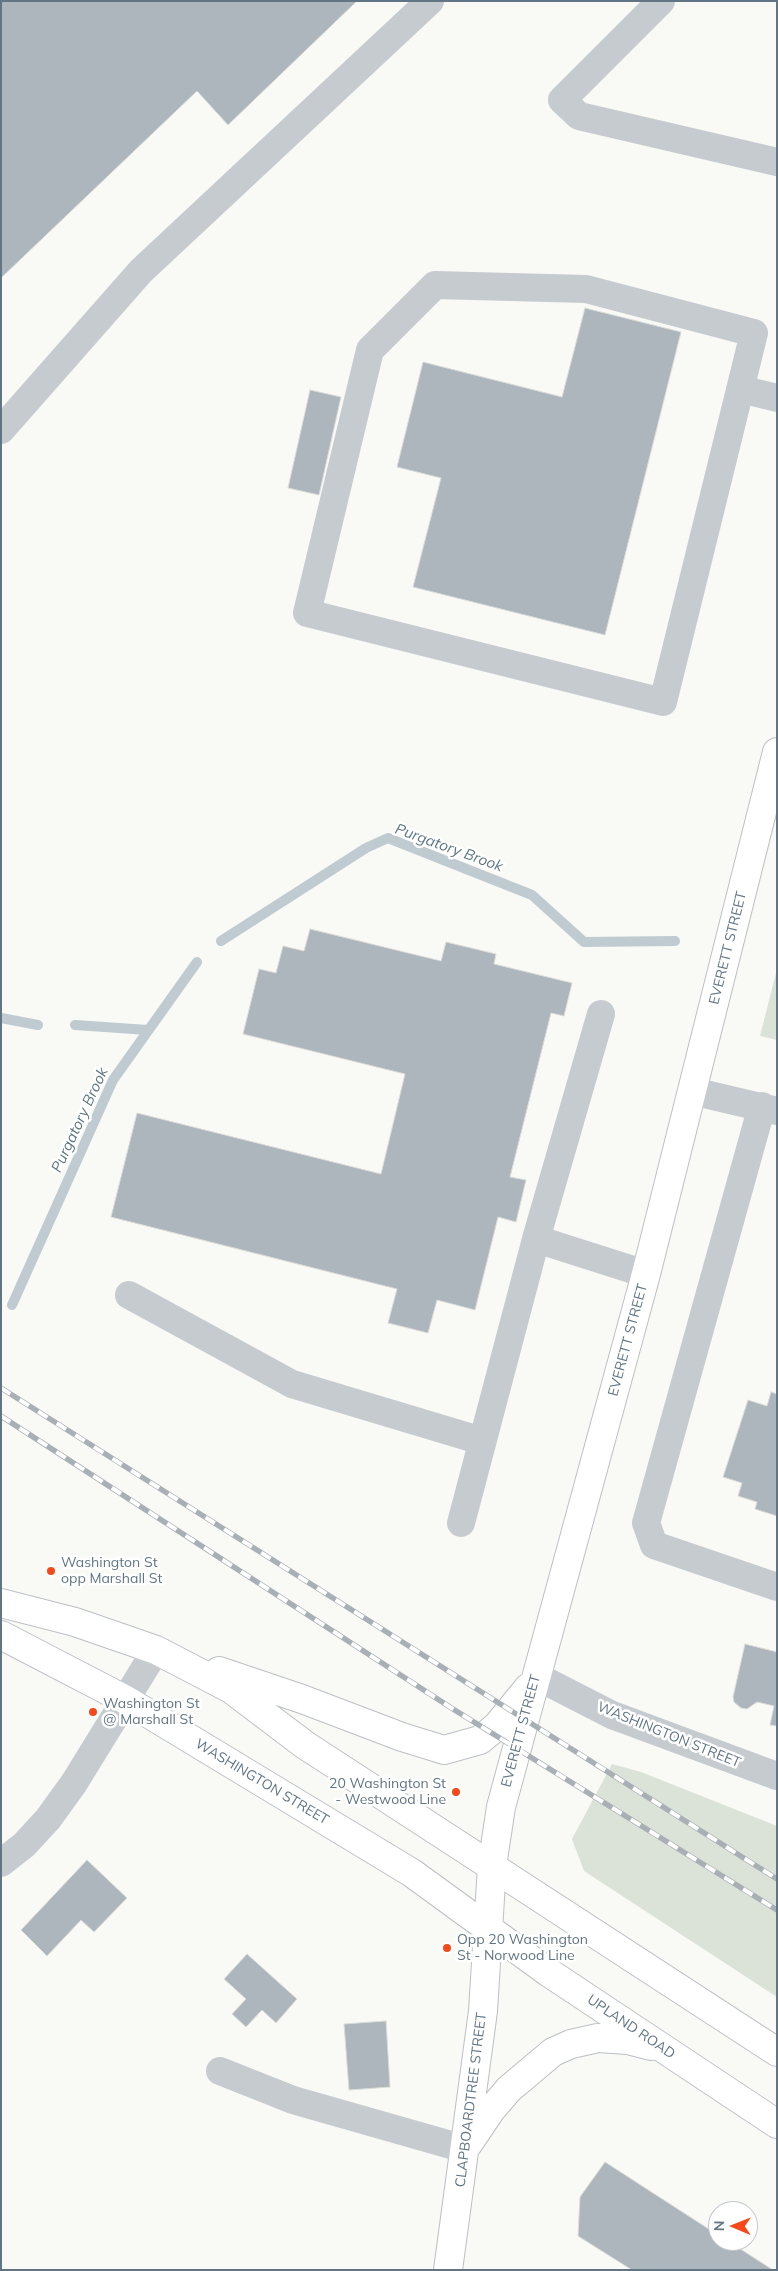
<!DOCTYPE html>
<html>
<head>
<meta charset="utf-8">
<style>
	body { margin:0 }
	#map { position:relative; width:778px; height:2271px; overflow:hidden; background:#f9f9f6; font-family:Mulish,sans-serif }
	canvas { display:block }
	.frame { position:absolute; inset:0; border:2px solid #617584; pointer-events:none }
	.north { position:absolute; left:708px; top:2201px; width:50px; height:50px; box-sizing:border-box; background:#fff; border:1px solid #c0c8ce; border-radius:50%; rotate:271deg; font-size:14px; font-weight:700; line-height:20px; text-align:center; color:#617584 }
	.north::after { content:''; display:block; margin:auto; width:18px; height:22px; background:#f5491a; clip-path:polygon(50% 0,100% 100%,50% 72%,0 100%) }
</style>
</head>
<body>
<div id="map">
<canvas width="778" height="2271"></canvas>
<div class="frame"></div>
<div class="north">N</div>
</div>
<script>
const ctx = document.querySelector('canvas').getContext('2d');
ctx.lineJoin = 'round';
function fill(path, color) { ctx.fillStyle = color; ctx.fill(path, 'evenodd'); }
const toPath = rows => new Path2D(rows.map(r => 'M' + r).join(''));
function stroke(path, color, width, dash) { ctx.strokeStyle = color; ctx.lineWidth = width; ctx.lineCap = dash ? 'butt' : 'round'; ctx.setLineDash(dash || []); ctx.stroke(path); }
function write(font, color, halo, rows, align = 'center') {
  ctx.font = font + ' Mulish,sans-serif'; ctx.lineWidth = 5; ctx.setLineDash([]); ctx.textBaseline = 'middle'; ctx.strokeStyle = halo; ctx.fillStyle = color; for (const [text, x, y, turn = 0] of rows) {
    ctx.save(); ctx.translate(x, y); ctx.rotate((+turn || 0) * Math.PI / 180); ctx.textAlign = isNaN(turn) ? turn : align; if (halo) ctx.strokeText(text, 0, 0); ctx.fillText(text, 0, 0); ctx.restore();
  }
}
fill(toPath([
	[777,969,777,1040,760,1036],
	[612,1764,641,1772,777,1826,777,1997,584,1871,572,1839]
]), '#dbe2d7');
stroke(toPath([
	[221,941,366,848,388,838,532,895,584,942,675,941],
	[1,1018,38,1025],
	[75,1025,148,1030],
	[12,1305,113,1080,197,962]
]), '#bfcbd0', 10);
const building = toPath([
	[1,1,357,1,228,125,197,91,1,278,1,1],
	[585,308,681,332,605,635,413,587,441,478,397,467,423,362,562,397,585,308],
	[310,390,341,397,319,495,288,488,310,390],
	[310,929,441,961,446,942,496,954,494,964,572,983,564,1016,551,1013,510,1177,526,1180,516,1222,498,1217,475,1310,437,1300,428,1333,388,1323,397,1289,111,1217,137,1113,381,1174,405,1074,243,1034,259,969,276,973,283,946,304,951,310,929],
	[771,1392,777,1394,777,1516,755,1509,757,1502,738,1496,742,1483,723,1477,748,1400,767,1406,771,1392],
	[745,1644,777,1652,777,1726,770,1725,774,1706,757,1702,747,1709,741,1708,734,1702,733,1697,745,1644],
	[87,1860,127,1898,94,1932,81,1920,47,1956,21,1930,87,1860],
	[247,1954,297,1999,276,2023,262,2010,246,2027,232,2014,246,1999,224,1979,247,1954],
	[386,2021,390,2087,349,2090,344,2024,386,2021],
	[605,2162,718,2235,718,2241,728,2241,773,2270,632,2270,578,2236,580,2197,605,2162]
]);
fill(building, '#acb6bc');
stroke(building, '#dbdbd8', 1);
const major = toPath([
	[1,1603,75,1622,156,1650,231,1689,305,1745,777,2052],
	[1,1635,126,1700,412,1873,548,1972,777,2124],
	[219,1671,302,1699,402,1737,444,1750,480,1740,497,1726,528,1688],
	[468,2144,491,2110,509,2089,553,2052,571,2044,598,2038,628,2040,651,2046],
	[448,2270,483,2011,492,1866,501,1807,646,1274,777,752]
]);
stroke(major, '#bcc0c4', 30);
stroke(toPath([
	[661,1,562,100,579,116,777,162],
	[435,285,586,289,754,333,663,702,307,613,370,350,435,285],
	[740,389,777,398],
	[1,430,141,271,430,1],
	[601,1014,536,1239,646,1274],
	[692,1091,777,1111],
	[762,1106,646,1523,654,1545,777,1587],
	[129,1295,292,1384,482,1441],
	[461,1523,536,1239],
	[536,1676,612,1715,777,1776],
	[1,1863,24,1845,48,1819,74,1783,156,1650],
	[220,2071,293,2100,465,2149]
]), '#c6cbcf', 28);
stroke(major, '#fff', 28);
const rail = toPath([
	[1,1388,777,1879],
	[1,1416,453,1709,777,1910]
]);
stroke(rail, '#a8afb5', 5.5);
stroke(rail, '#fff', 4, [11]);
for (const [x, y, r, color] of [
	[51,1571,5,"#f5491a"],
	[93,1712,5,"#f5491a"],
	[456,1792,5,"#f5491a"],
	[447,1948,5,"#f5491a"]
]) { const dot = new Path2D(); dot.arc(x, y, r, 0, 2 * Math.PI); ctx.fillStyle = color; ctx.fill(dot); stroke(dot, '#fff', 2); }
write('14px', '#617584', '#fff', [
	["EVERETT STREET",728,948,-76],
	["EVERETT STREET",628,1340,-75],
	["EVERETT STREET",521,1731,-75],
	["WASHINGTON STREET",669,1735,22],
	["WASHINGTON STREET",262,1782,31],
	["UPLAND ROAD",631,2027,34],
	["CLAPBOARDTREE STREET",471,2100,-83]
]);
write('14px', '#617584', '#fff', [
	["Washington St",61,1563],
	["opp Marshall St",61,1579],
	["Washington St",103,1704],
	["@ Marshall St",103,1720],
	["20 Washington St",446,1784,"right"],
	["- Westwood Line",446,1800,"right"],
	["Opp 20 Washington",457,1940],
	["St - Norwood Line",457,1956]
], 'left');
write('italic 15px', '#5c767e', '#fff', [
	["Purgatory Brook",449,848,20],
	["Purgatory Brook",80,1120,-65]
]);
</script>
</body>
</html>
